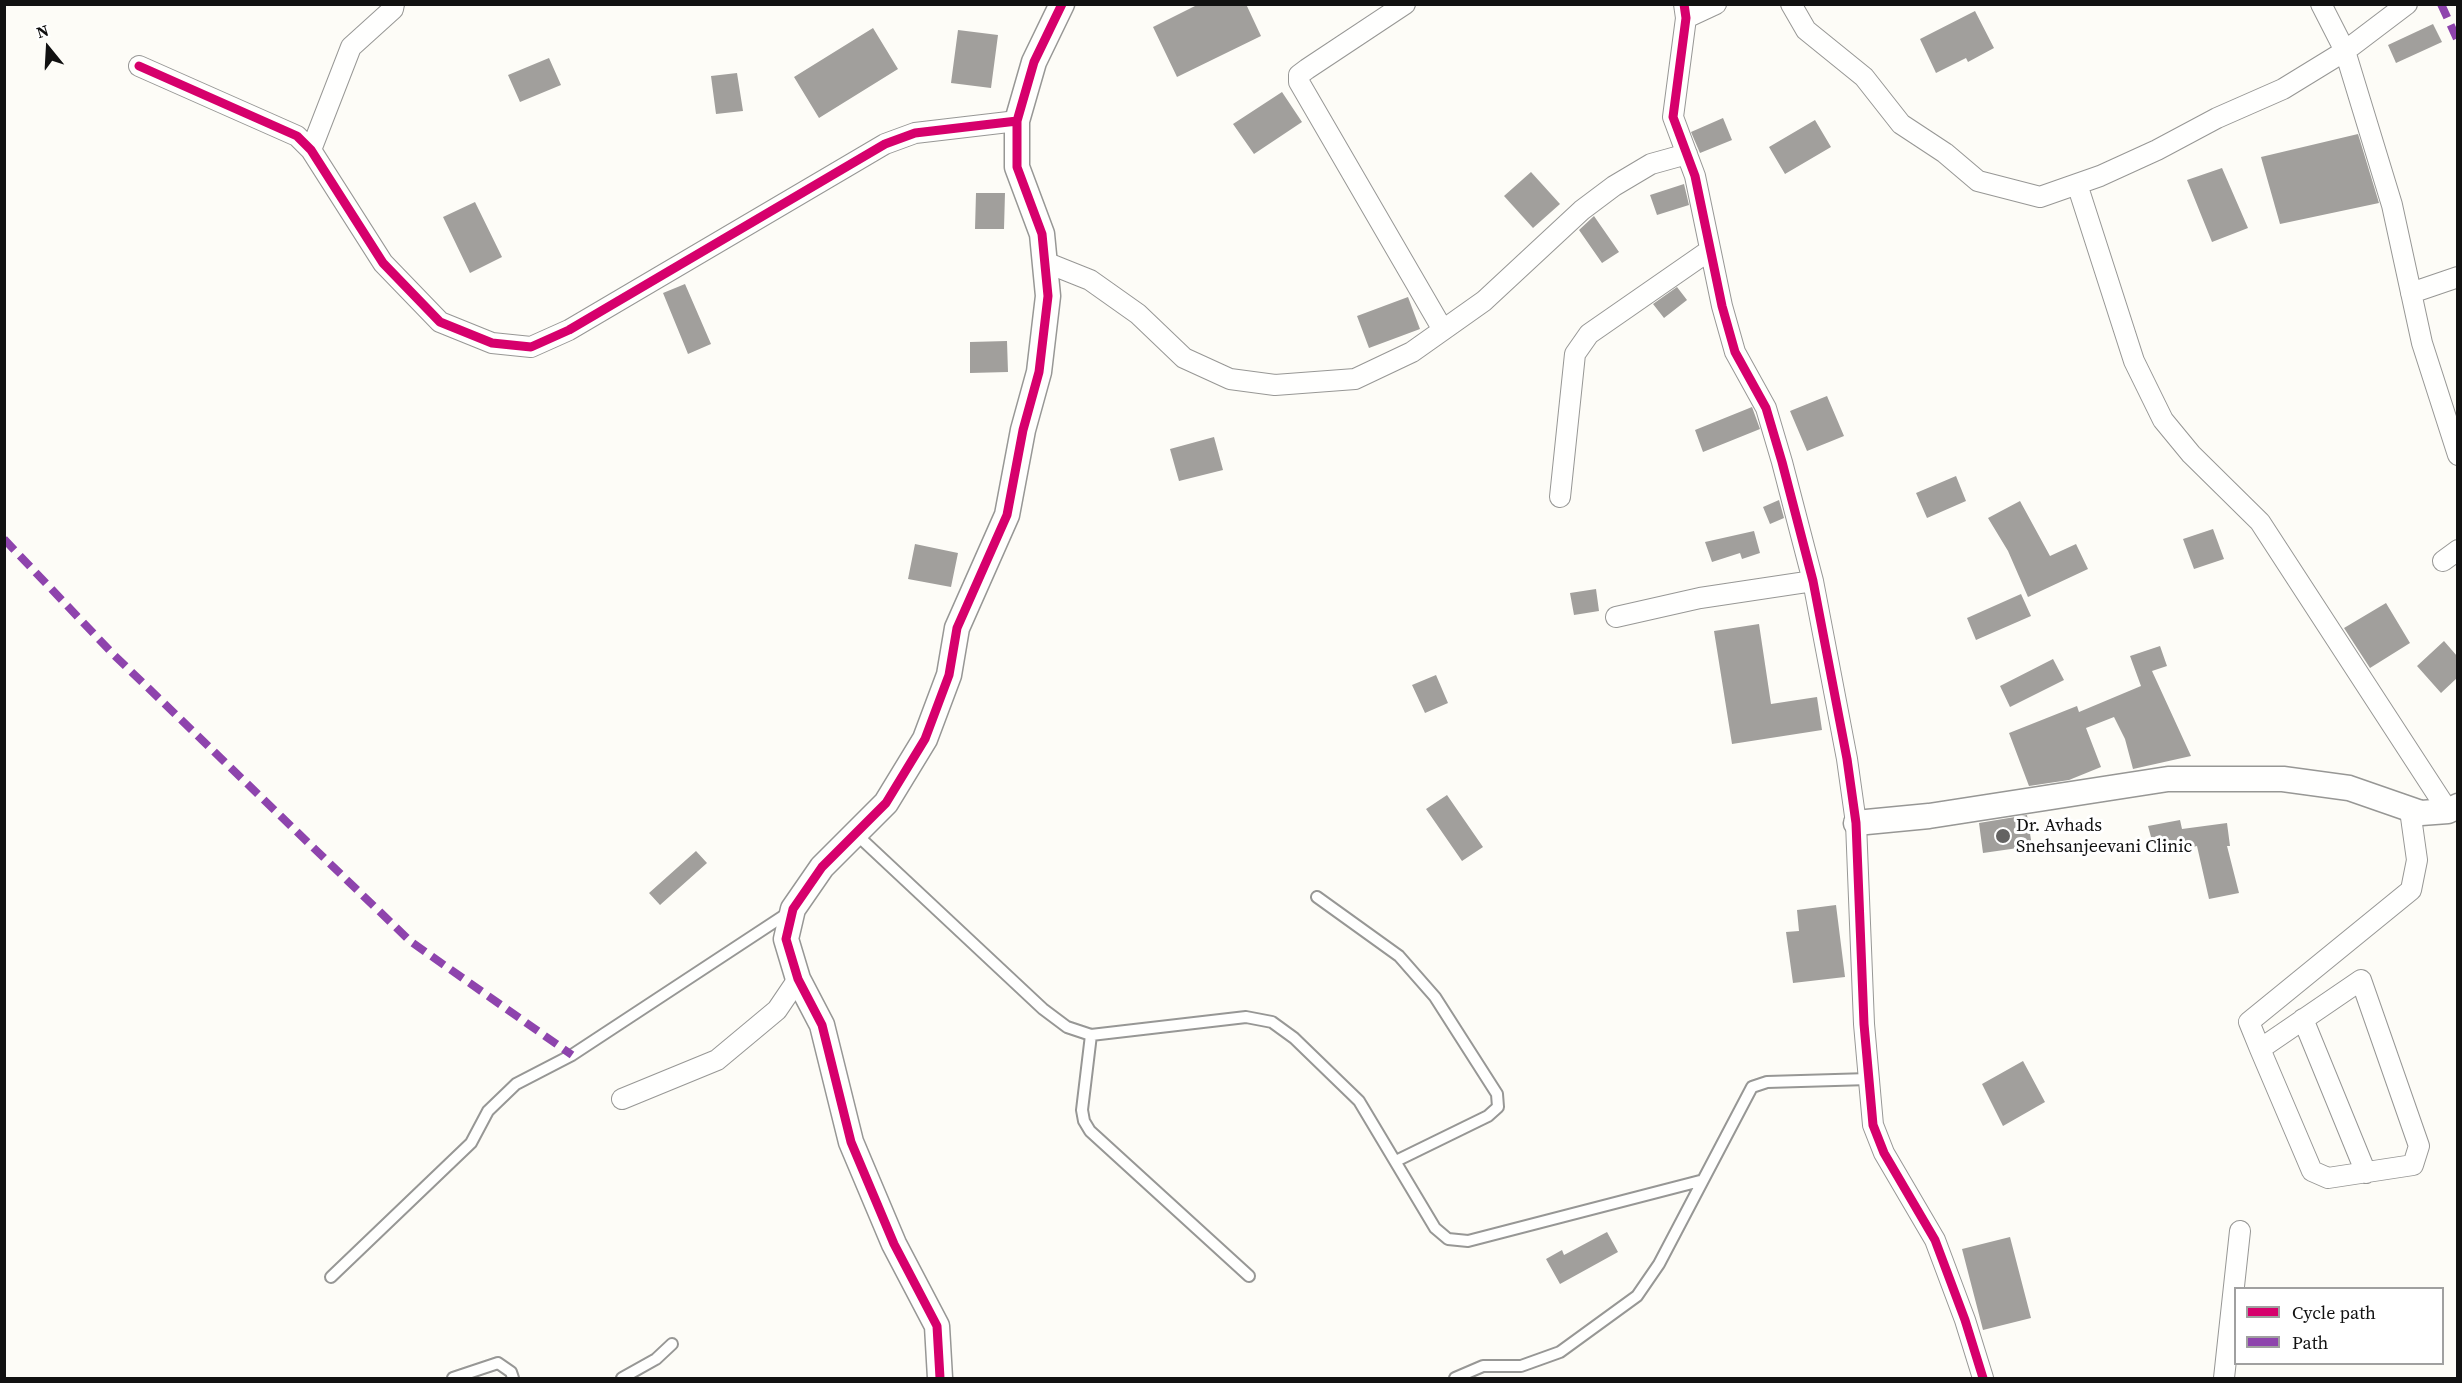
<!DOCTYPE html>
<html>
<head>
<meta charset="utf-8">
<style>
	body { margin:0 }
	#map { position:relative; width:2462px; height:1383px; overflow:hidden; background:#fdfcf7; font-family:"Source Serif 4",serif }
	canvas { display:block }
	.frame { position:absolute; inset:0; border:6px solid #111; pointer-events:none }
	.legend { position:absolute; left:2234px; top:1287px; width:210px; height:78px; box-sizing:border-box; background:#fff; border:2px solid #a0a0a0; margin:0; padding:8px 10px; list-style:none; font-size:18px; color:#111 }
	.legend li { display:flex; align-items:center; gap:12px; height:30px }
	.legend b { width:30px; border:2px solid #a0a0a0 }
	.north { position:absolute; left:18px; top:18px; width:60px; height:60px; -webkit-text-stroke:4px #fff; paint-order:stroke; rotate:342deg; font-size:16px; font-weight:700; line-height:24px; text-align:center; color:#111 }
	.north::after { content:''; display:block; margin:auto; width:21px; height:27px; background:#111; clip-path:polygon(50% 0,100% 100%,50% 72%,0 100%) }
</style>
</head>
<body>
<div id="map">
<canvas width="2462" height="1383"></canvas>
<div class="frame"></div>
<ul class="legend">
<li><b style="height:8px;background:#d6006c"></b>Cycle path</li>
<li><b style="height:8px;background:#8e44ad"></b>Path</li>
</ul>
<div class="north">N</div>
</div>
<script>
const ctx = document.querySelector('canvas').getContext('2d');
ctx.lineJoin = 'round';
function fill(path, color) { ctx.fillStyle = color; ctx.fill(path, 'evenodd'); }
const toPath = rows => new Path2D(rows.map(r => 'M' + r).join(''));
function stroke(path, color, width, dash) { ctx.strokeStyle = color; ctx.lineWidth = width; ctx.lineCap = dash ? 'butt' : 'round'; ctx.setLineDash(dash || []); ctx.stroke(path); }
function write(font, color, halo, rows, align = 'center') {
  ctx.font = font + ' "Source Serif 4",serif'; ctx.lineWidth = 6; ctx.setLineDash([]); ctx.textBaseline = 'middle'; ctx.strokeStyle = halo; ctx.fillStyle = color; for (const [text, x, y, turn = 0] of rows) {
    ctx.save(); ctx.translate(x, y); ctx.rotate((+turn || 0) * Math.PI / 180); ctx.textAlign = isNaN(turn) ? turn : align; if (halo) ctx.strokeText(text, 0, 0); ctx.fillText(text, 0, 0); ctx.restore();
  }
}
fill(toPath([
	[1199,4,1246,4,1261,36,1177,77,1153,27],
	[1975,11,1994,48,1968,62,1966,58,1936,73,1920,39],
	[2433,24,2442,42,2396,63,2388,45],
	[873,28,898,69,819,118,794,77],
	[958,30,998,35,991,88,951,83],
	[549,58,561,85,520,102,508,75],
	[737,73,743,111,716,114,711,76],
	[1282,92,1302,122,1254,154,1233,124],
	[1723,118,1732,140,1700,153,1691,132],
	[1815,120,1831,147,1785,174,1769,147],
	[2358,134,2379,203,2280,224,2261,157],
	[2222,168,2248,228,2212,242,2187,180],
	[1531,172,1560,204,1533,228,1504,196],
	[1684,184,1689,205,1657,215,1650,195],
	[976,193,1005,193,1004,229,975,229],
	[475,202,502,257,470,273,443,217],
	[1594,216,1619,252,1602,263,1579,230],
	[685,284,711,344,688,354,663,293],
	[1677,287,1687,300,1664,318,1653,304],
	[1408,297,1420,329,1369,348,1357,316],
	[1007,341,1008,372,970,373,970,342],
	[1827,396,1844,436,1807,451,1790,411],
	[1752,407,1760,429,1703,452,1695,430],
	[1214,437,1223,470,1179,481,1170,449],
	[1956,476,1966,501,1927,518,1916,493],
	[1779,500,1784,518,1770,524,1763,507],
	[2020,501,2050,556,2076,544,2088,569,2028,597,2008,551,1988,518],
	[2213,529,2224,559,2194,569,2183,539],
	[1754,531,1760,553,1742,559,1740,553,1712,562,1705,542],
	[915,544,958,553,951,587,908,579],
	[1596,589,1599,611,1574,615,1570,593],
	[2021,594,2031,616,1976,640,1967,618],
	[2386,603,2410,643,2370,668,2344,628],
	[1759,624,1771,704,1817,697,1822,730,1732,744,1714,631],
	[2444,641,2457,656,2457,678,2441,693,2417,666],
	[2160,646,2167,666,2152,671,2191,756,2133,769,2125,739,2114,717,2086,728,2101,767,2069,780,2029,786,2009,733,2077,706,2079,712,2141,686,2130,656],
	[2053,659,2064,680,2010,707,2000,686],
	[1436,675,1448,703,1425,713,1412,685],
	[1447,795,1483,847,1462,861,1426,809],
	[2027,815,2032,846,1983,853,1979,823],
	[2180,820,2182,829,2227,823,2230,846,2227,846,2239,893,2209,899,2197,846,2156,855,2148,826],
	[696,851,707,863,660,905,649,893],
	[1836,905,1845,977,1793,983,1786,932,1799,931,1797,910],
	[2023,1061,2045,1102,2003,1126,1982,1084],
	[1607,1232,1618,1252,1560,1284,1546,1259,1562,1250,1564,1255],
	[2010,1237,2031,1318,1983,1330,1962,1249]
]), '#a19f9c');
const service = toPath([
	[856,834,1043,1009,1067,1027,1091,1035,1246,1017,1272,1022,1294,1038,1359,1101,1435,1228,1448,1239,1468,1241,1700,1181],
	[1317,897,1399,956,1435,997,1497,1094,1498,1107,1488,1116,1396,1161],
	[1091,1035,1082,1110,1084,1121,1090,1131,1249,1276],
	[331,1277,471,1143,488,1111,516,1084,572,1055,788,913],
	[453,1378,498,1363,511,1372,513,1378],
	[622,1378,656,1359,672,1344],
	[1455,1378,1483,1366,1521,1366,1560,1352,1637,1296,1659,1264,1752,1087,1767,1082,1869,1079]
]);
const minor = toPath([
	[1405,4,1307,69,1299,75,1299,82,1443,330],
	[1684,4,1686,18,1673,117,1695,176,1722,306,1735,352,1766,408,1782,462,1813,581,1847,759,1856,823,1864,1024,1873,1125,1884,1153,1935,1240,1965,1320,1983,1378],
	[1791,4,1806,30,1864,77,1901,124,1945,153,1978,181,2040,197,2100,176,2157,150,2217,118,2283,89,2345,51,2407,4],
	[2321,4,2345,51,2392,205,2422,343,2458,455],
	[1686,18,1716,4],
	[139,66,297,136,311,150,383,263,440,322,492,343,531,347,569,330,885,144,915,133,1017,121],
	[311,150,351,47,393,9,394,4],
	[2077,184,2134,361,2163,420,2191,454,2260,522,2448,811],
	[1045,262,1090,280,1138,314,1184,358,1230,379,1275,385,1355,379,1412,352,1484,301,1582,210,1614,186,1651,164,1687,154],
	[2411,293,2458,277],
	[1560,497,1575,354,1589,334,1710,250],
	[2443,561,2458,550],
	[1616,617,1700,598,1813,581],
	[2303,1019,2366,1173],
	[2260,1049,2361,980,2419,1146,2413,1165,2328,1178,2312,1171,2260,1049,2249,1022,2411,890,2417,860,2410,810],
	[622,1099,717,1060,777,1010,798,979],
	[2224,1378,2240,1231]
]);
const tertiary = toPath([
	[1856,823,1929,816,2168,779,2283,779,2349,788,2421,813,2448,811,2458,806],
	[940,1378,937,1326,894,1244,851,1142,822,1025,798,979,786,939,793,909,822,867,886,803,925,739,949,675,957,628,1007,515,1023,430,1039,372,1048,296,1042,234,1017,167,1017,121,1034,62,1062,4]
]);
stroke(service, '#979795', 14);
stroke(minor, '#979795', 22);
stroke(tertiary, '#979795', 27);
stroke(service, '#fffffe', 10);
stroke(minor, '#fffffe', 20);
stroke(tertiary, '#fffffe', 24);
stroke(toPath([
	[2441,4,2458,41],
	[4,539,113,654,410,941,572,1055]
]), '#8e44ad', 8, [15, 8]);
stroke(toPath([
	[1684,4,1686,18,1673,117,1695,176,1722,306,1735,352,1766,408,1782,462,1813,581,1847,759,1856,823,1864,1024,1873,1125,1884,1153,1935,1240,1965,1320,1983,1378],
	[139,66,297,136,311,150,383,263,440,322,492,343,531,347,569,330,885,144,915,133,1017,121],
	[940,1378,937,1326,894,1244,851,1142,822,1025,798,979,786,939,793,909,822,867,886,803,925,739,949,675,957,628,1007,515,1023,430,1039,372,1048,296,1042,234,1017,167,1017,121,1034,62,1062,4]
]), '#d6006c', 9);
for (const [x, y, r, color] of [
	[2003,836,8,"#646362"]
]) { const dot = new Path2D(); dot.arc(x, y, r, 0, 2 * Math.PI); ctx.fillStyle = color; ctx.fill(dot); stroke(dot, '#fff', 2); }
write('18px', '#111', '#fff', [
	["Dr. Avhads",2016,826],
	["Snehsanjeevani Clinic",2016,847]
], 'left');
</script>
</body>
</html>
